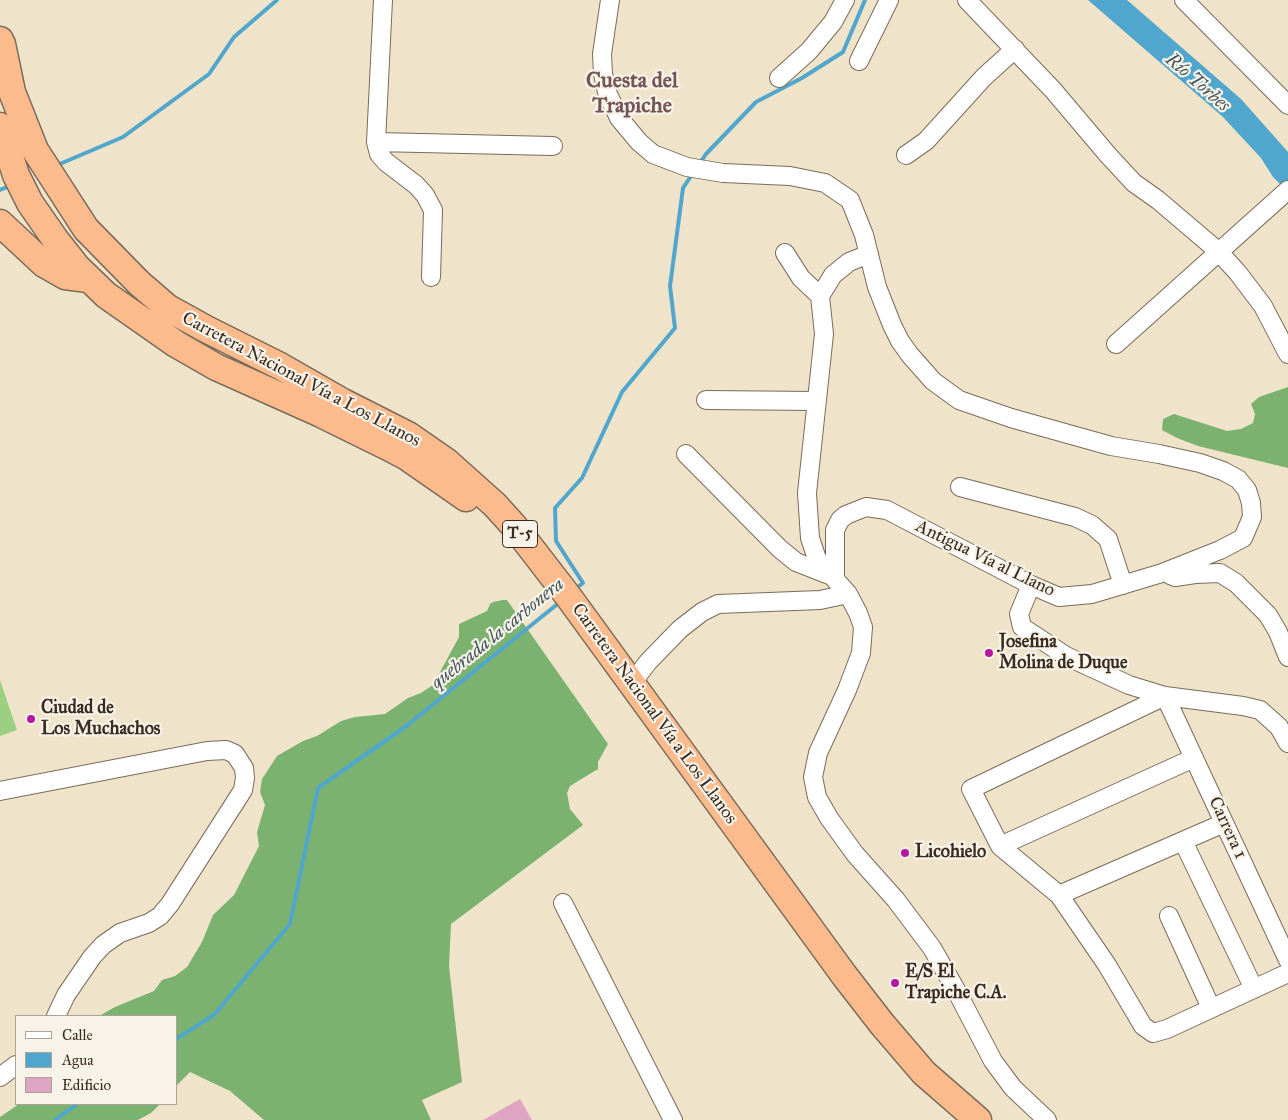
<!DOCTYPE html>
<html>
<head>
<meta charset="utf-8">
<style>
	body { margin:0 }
	#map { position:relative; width:1288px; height:1120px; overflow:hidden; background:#efe4c9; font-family:"IM FELL Great Primer",serif }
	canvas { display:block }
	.legend { position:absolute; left:15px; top:1015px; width:162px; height:90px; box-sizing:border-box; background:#f7f3e8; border:1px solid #aca397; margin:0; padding:6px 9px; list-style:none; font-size:15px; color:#3b2a1e }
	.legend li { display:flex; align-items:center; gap:10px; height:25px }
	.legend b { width:25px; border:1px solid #aca397 }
</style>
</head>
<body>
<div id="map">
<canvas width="1288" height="1120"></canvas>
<ul class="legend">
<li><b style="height:6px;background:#fff"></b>Calle</li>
<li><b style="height:14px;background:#50a6cc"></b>Agua</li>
<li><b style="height:14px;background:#dfa4c2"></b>Edificio</li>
</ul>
</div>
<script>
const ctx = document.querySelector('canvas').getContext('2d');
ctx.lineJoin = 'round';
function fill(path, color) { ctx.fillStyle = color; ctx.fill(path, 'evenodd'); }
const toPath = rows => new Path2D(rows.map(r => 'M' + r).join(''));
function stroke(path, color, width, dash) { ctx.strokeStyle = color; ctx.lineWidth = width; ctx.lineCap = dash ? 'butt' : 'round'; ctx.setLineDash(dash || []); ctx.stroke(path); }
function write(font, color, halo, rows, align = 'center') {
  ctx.font = font + ' "IM FELL Great Primer",serif'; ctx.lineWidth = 4.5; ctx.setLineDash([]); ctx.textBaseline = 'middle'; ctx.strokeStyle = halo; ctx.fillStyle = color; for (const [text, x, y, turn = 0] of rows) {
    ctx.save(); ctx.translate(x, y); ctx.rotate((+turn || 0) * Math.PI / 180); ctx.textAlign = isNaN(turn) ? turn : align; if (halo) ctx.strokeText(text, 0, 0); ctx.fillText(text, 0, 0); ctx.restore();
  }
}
fill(toPath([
	[0,680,17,730,0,736]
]), '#9bd082');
fill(toPath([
	[1288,387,1288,468,1198,446,1177,438,1162,430,1163,419,1174,414,1227,431,1241,429,1253,423,1255,414,1251,404,1259,397],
	[503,600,507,600,608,744,598,762,598,769,570,786,567,793,570,809,583,825,451,924,449,966,462,1082,422,1100,431,1120,264,1120,230,1091,190,1072,176,1086,176,1016,99,1016,115,1007,154,991,162,980,175,976,187,967,202,942,213,915,234,895,259,846,257,832,265,805,260,792,262,779,277,756,303,741,317,736,341,721,355,717,385,714,408,698,421,693,433,685,459,637,459,624,487,611,490,604,493,602],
	[19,1104,160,1104,151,1113,138,1120,0,1120,0,1117]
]), '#7cb270');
fill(toPath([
	[1088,0,1127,0,1241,99,1288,152,1288,192,1273,177,1261,158,1223,117]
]), '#50a6cc');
stroke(toPath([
	[700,163,706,154,756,102,802,78,843,52,865,0],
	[55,166,123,137,209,74,234,37,277,0],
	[0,190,12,185],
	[575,589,583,583,556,541,555,508,582,478,622,392,675,328,670,286,683,188,693,173],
	[176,1039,214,1015,290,924,318,788,405,727,560,602],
	[55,1120,77,1104]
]), '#50a6cc', 4);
fill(toPath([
	[520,1099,532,1120,483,1120]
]), '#dfa4c2');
const minor = toPath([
	[383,0,376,142,379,154,386,162,416,185,425,195,433,210,431,277],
	[610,0,602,54,603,74,607,92,619,118,639,142,653,154,687,167,723,173,790,176,825,183,850,200,864,235,877,287,892,325,900,341,910,355,933,381,959,400,1011,418,1111,446,1159,454,1200,463,1223,471,1238,479,1247,490,1251,503,1252,517,1243,538,1220,550,1162,573,1092,594,1059,597,1031,585,887,510,866,507,846,515,840,520,835,530,835,578],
	[967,0,1053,90,1108,155,1134,183,1158,200,1218,251,1238,273,1263,306,1288,354],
	[1184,0,1288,105],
	[859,61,889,0],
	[779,78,809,51,833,22,845,0],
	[376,142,553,146],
	[906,155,926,141,984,77,1015,49],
	[785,253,801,278,820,296],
	[869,254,849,262,833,275,820,296,824,334,807,493,810,538,817,559,848,594,858,613,863,627,861,653,847,690,818,753,813,777,817,797,829,818,855,854,896,900,932,948,956,990,993,1061,1013,1088,1047,1120],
	[1116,344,1288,190],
	[706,400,816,401],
	[686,454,780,549,796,562,829,575],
	[960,487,1075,517,1092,525,1108,539,1123,585],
	[1170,575,1175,577,1195,574,1220,573,1236,583,1268,615,1278,632,1288,657],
	[1031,585,1019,614,1022,627,1066,656,1129,685,1165,696,1243,706,1260,710,1279,727,1288,743],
	[632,683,648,662,680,629,702,612,718,604,820,600,848,594],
	[0,791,207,751,226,750,235,754,244,768,245,778,243,790,170,904,160,916,149,923,120,933,103,945,92,957,66,995,56,1016],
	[1183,841,1254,989],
	[1000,846,1194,758],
	[1059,895,1224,823],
	[563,903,673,1120],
	[1169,916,1211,1008],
	[1288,960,1165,696,971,789,1000,846,1059,895,1107,965,1143,1026,1153,1033,1167,1029,1288,973],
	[0,1077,16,1065]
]);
const highway = toPath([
	[0,40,2,44,12,92,35,150,86,229,139,283,168,308,206,329,280,366,343,402,408,435,447,462,495,505,514,526,568,596,844,975,882,1024,924,1073,978,1120],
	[0,126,16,175,30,203,55,239,77,267,106,295,176,344,216,367,321,414,386,446,407,457,466,498],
	[0,223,44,264,65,276,88,279]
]);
stroke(minor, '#7a6b5a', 20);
stroke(highway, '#7a6b5a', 29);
stroke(minor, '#fff', 18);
stroke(highway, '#fbbb8c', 26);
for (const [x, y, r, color] of [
	[989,653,5,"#b5179e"],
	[31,719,5,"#b5179e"],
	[905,853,5,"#b5179e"],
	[895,983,5,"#b5179e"]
]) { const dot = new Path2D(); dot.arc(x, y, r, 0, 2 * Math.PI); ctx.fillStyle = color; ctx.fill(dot); stroke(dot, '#f7f3e8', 2); }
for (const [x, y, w] of [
	[520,534,35]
]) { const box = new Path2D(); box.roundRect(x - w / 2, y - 13.5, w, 27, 4); ctx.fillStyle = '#f7f3e8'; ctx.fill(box); stroke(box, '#3b2a1e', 1); }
write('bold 16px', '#3b2a1e', null, [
	["T-5",520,534]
]);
write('18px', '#3b2a1e', '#f7f3e8', [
	["Carretera Nacional Vía a Los Llanos",301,380,28],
	["Antigua Vía al Llano",985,559,26],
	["Carretera Nacional Vía a Los Llanos",654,714,54],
	["Carrera 1",1227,828,65]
]);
write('bold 18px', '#3b2a1e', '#f7f3e8', [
	["Josefina",999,643],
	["Molina de Duque",999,664],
	["Ciudad de",41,709],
	["Los Muchachos",41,730],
	["Licohielo",915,853],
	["E/S El",905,973],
	["Trapiche C.A.",905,994]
], 'left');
write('italic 19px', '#42555b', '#f7f3e8', [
	["Río Torbes",1197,83,41],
	["quebrada la carbonera",498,634,-39]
]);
write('bold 22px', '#745557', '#f7f3e8', [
	["Cuesta del",632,82],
	["Trapiche",632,107]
]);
</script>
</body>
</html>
